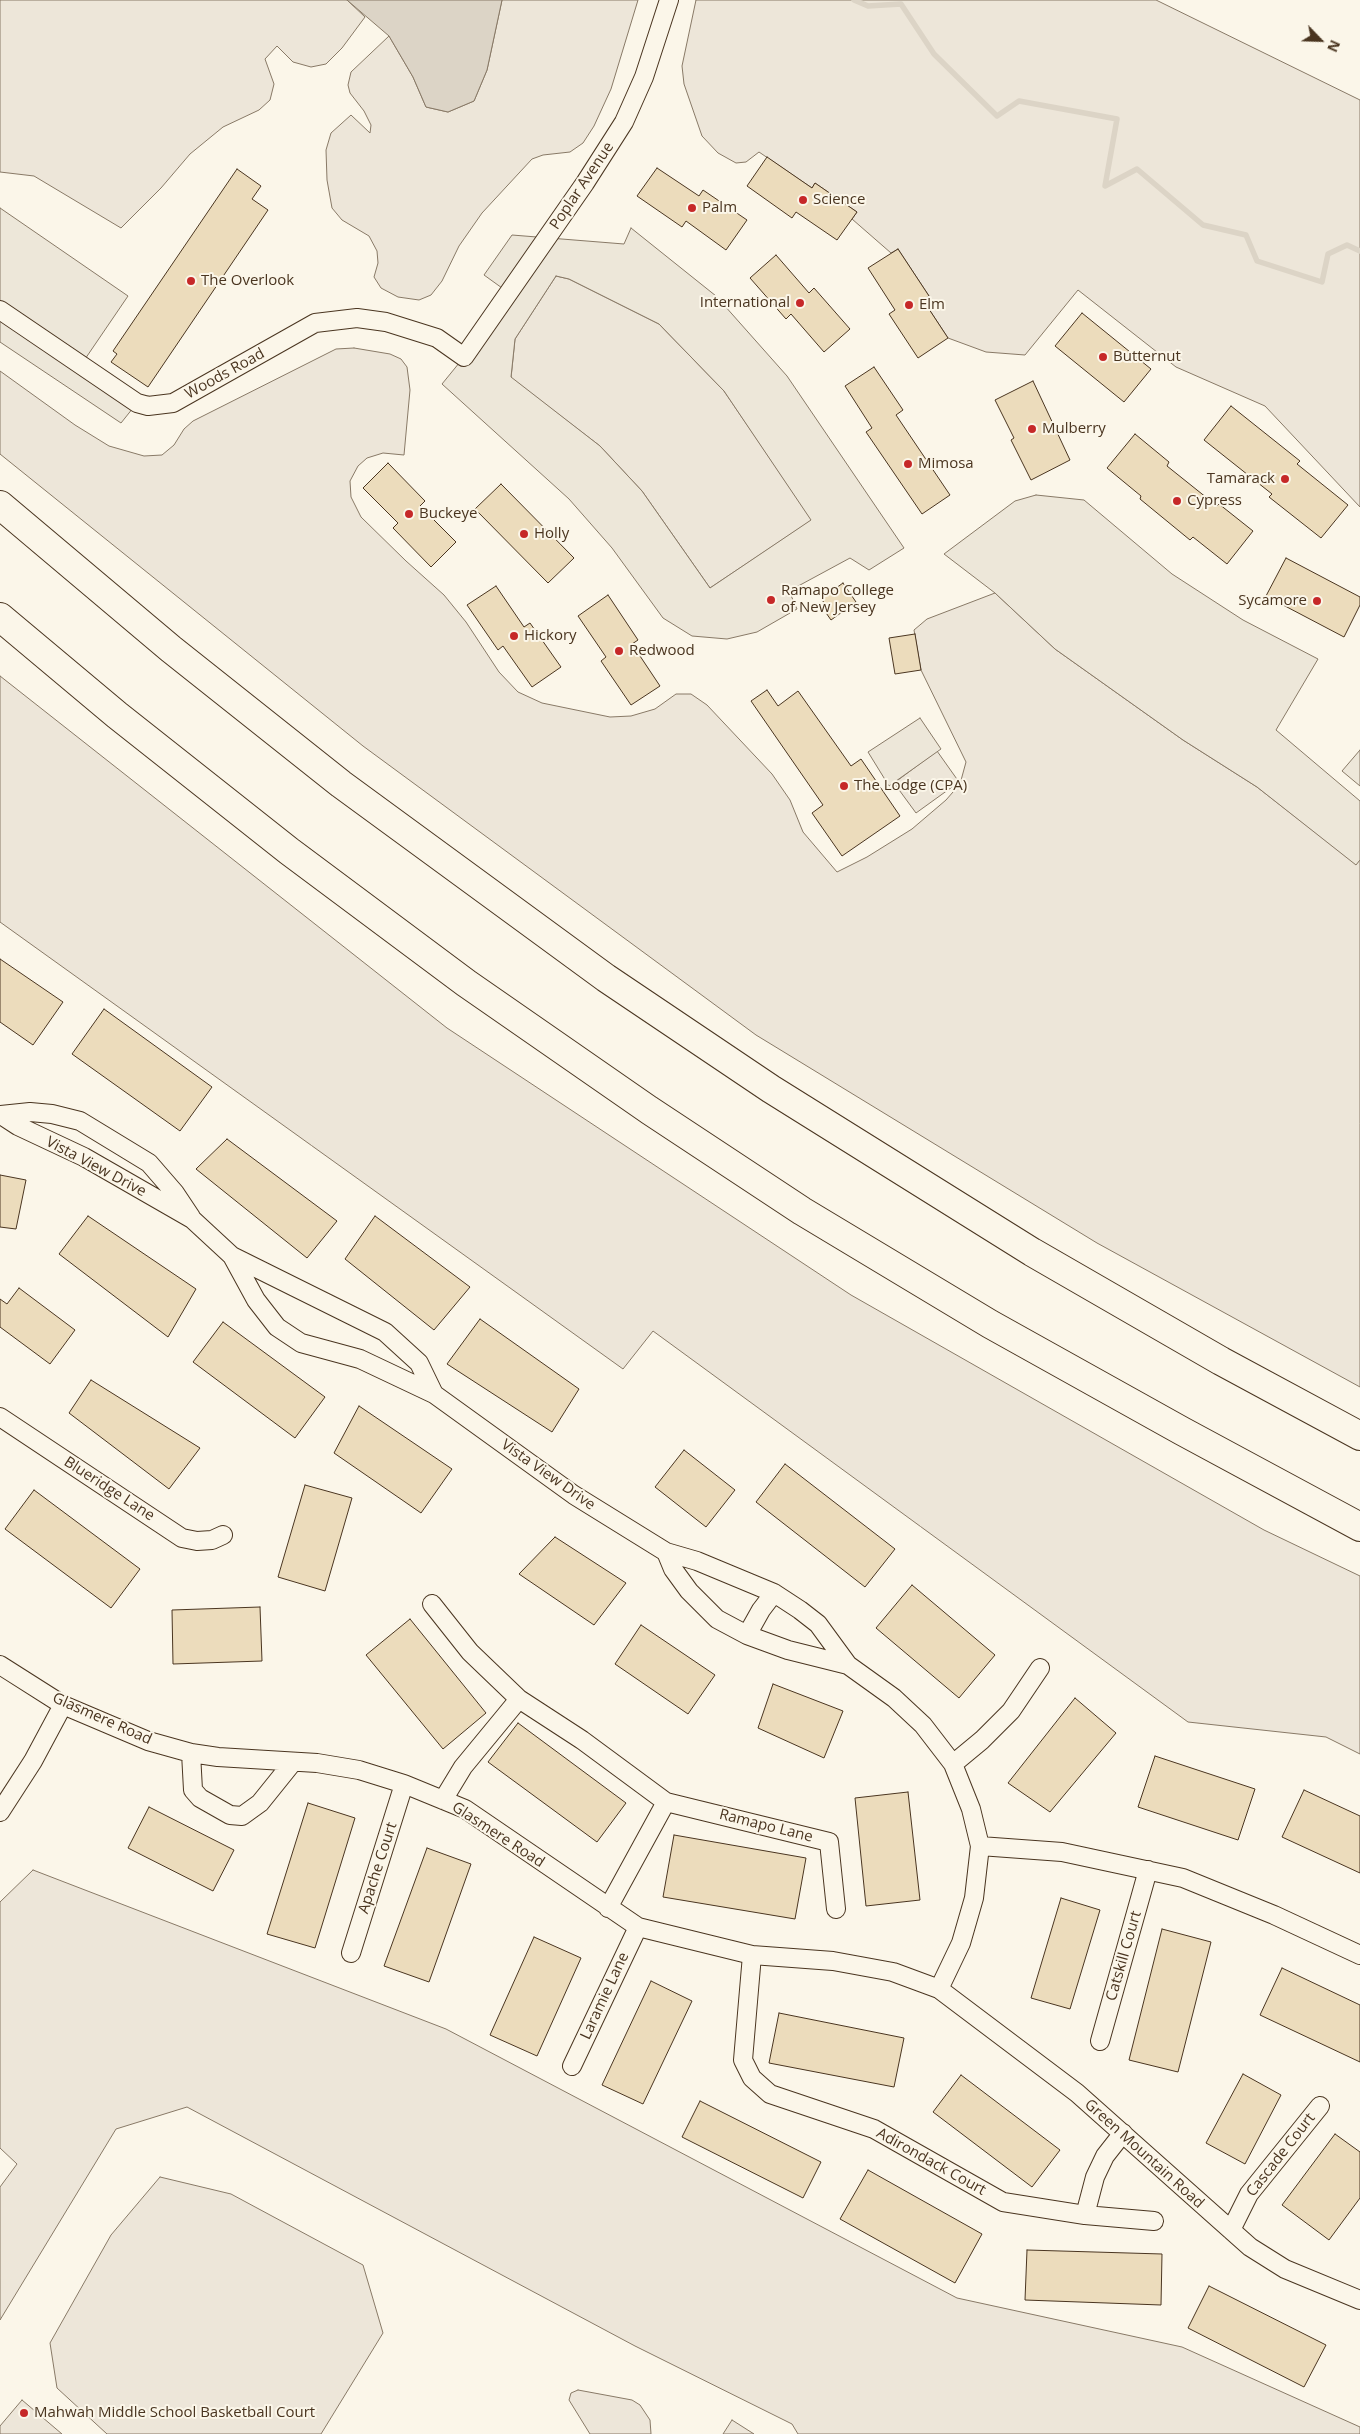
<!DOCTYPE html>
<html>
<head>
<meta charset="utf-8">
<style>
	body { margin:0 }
	#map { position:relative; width:1360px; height:2434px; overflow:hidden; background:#fbf6e9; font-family:"Open Sans",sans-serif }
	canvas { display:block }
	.north { position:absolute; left:1295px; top:15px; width:50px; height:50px; -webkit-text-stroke:4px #fbf6e9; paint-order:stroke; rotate:114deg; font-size:14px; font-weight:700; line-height:20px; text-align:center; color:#4a3520 }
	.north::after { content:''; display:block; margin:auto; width:18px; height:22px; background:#4a3520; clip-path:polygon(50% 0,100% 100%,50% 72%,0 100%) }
</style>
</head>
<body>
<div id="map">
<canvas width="1360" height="2434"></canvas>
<div class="north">N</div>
</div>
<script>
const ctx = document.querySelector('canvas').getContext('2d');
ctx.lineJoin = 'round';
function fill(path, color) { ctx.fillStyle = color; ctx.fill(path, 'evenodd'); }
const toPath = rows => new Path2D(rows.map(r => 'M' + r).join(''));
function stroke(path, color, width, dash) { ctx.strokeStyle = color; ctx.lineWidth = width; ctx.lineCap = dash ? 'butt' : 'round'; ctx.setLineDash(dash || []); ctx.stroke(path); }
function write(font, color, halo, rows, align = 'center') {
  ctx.font = font + ' "Open Sans",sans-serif'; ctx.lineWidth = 4; ctx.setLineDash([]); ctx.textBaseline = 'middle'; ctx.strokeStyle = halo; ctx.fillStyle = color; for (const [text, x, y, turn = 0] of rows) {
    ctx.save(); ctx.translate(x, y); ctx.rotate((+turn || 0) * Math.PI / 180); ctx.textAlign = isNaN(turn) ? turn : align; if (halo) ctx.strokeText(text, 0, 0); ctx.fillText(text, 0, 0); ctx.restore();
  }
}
const green = toPath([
	[0,0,347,0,365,17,342,48,326,64,311,67,293,62,277,46,265,59,274,84,270,100,259,110,223,127,190,154,161,188,121,228,34,176,0,172,0,0],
	[502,0,638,0,611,89,594,126,583,143,570,152,543,155,532,159,482,213,459,246,442,281,431,295,419,300,398,297,381,288,374,277,378,263,377,251,369,236,342,220,332,208,327,180,326,150,331,133,351,115,370,133,371,125,364,111,350,93,348,85,351,72,389,36,413,77,426,107,448,112,474,101,487,70,502,0],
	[696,0,1156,0,1360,100,1360,507,1265,406,1176,367,1078,290,1025,355,986,352,948,338,923,300,929,296,898,249,891,253,852,219,857,212,815,183,812,188,759,152,746,162,736,163,718,153,702,136,684,84,682,66,696,0],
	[556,276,569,279,659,324,724,391,812,520,710,588,642,491,600,446,511,378,515,339,556,276],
	[354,348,390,354,401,359,407,367,410,390,404,455,383,453,367,458,358,466,350,481,351,497,361,517,406,561,444,595,466,622,499,672,518,692,542,703,610,717,631,716,655,709,676,694,691,694,707,705,772,774,790,800,803,832,837,872,867,857,912,829,946,800,960,784,966,762,921,670,914,630,927,619,995,593,1055,649,1183,740,1257,787,1356,864,1360,860,1360,1387,1097,1243,756,1035,363,746,0,454,0,371,75,425,109,446,144,456,162,455,174,445,184,429,193,421,336,349,354,348],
	[0,676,447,1028,851,1295,1264,1530,1360,1576,1360,1754,1326,1737,1188,1722,653,1331,623,1369,0,922,0,676],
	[937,751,959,782,916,813,894,783,937,751],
	[33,1870,446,2029,957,2298,1182,2347,1360,2427,1360,2434,798,2434,792,2424,635,2346,187,2107,116,2129,0,2320,0,2187,17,2164,0,2148,0,1902,33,1870],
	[160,2177,231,2194,363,2265,383,2333,321,2434,107,2434,57,2388,50,2343,111,2235,160,2177],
	[578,2390,632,2400,640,2405,650,2420,651,2434,590,2434,569,2400,571,2393,578,2390],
	[22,2400,62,2434,0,2434,0,2426,22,2400],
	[732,2420,754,2434,723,2434,732,2420]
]);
fill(green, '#ede6d9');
stroke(green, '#887966', 1);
const parking = toPath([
	[0,208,128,296,81,365,137,403,121,423,0,342,0,208],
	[631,228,716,296,787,376,904,548,869,570,850,558,789,591,797,609,757,632,727,639,692,636,663,618,612,548,569,499,442,384,464,357,509,293,484,275,512,235,624,244,631,228],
	[556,276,569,279,659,324,724,391,811,520,710,588,642,491,600,446,511,377,515,339,556,276],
	[1036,495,1084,500,1172,574,1243,620,1318,659,1276,730,1360,801,1360,860,1356,865,1257,787,1183,740,1055,649,995,593,944,554,1015,501,1036,495],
	[920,718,941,749,889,786,868,752,920,718],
	[1360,750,1360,786,1342,771,1360,750]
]);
fill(parking, '#ede7d9');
stroke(parking, '#887966', 1);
const water = toPath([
	[347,0,502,0,487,70,474,101,448,112,426,107,413,77,389,36,347,0]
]);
fill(water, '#dcd4c6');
stroke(water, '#887966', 1);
stroke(toPath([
	[854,0,868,6,901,4,934,54,997,116,1019,101,1117,119,1105,186,1137,169,1203,225,1246,235,1257,261,1322,282,1328,254,1347,245,1360,251]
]), '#dcd4c6', 5.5);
const building = toPath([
	[767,157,812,188,815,183,857,212,837,240,796,212,792,218,747,186,767,157],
	[657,168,699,196,703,190,747,220,726,250,686,221,682,227,637,196,657,168],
	[237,169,261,186,252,199,268,210,148,387,111,362,117,354,113,351,237,169],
	[898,249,929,296,923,300,948,338,918,358,889,314,895,310,868,268,898,249],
	[776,255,809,293,814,288,850,329,824,352,791,314,786,319,750,278,776,255],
	[1082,313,1151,369,1124,402,1055,346,1082,313],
	[874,367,903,410,896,415,950,495,922,514,866,432,872,428,845,386,874,367],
	[1033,381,1070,460,1031,480,1011,440,1014,438,995,400,1033,381],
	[1231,406,1300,461,1297,464,1348,505,1321,538,1269,497,1272,494,1204,440,1231,406],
	[1135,434,1169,462,1167,466,1217,506,1219,504,1253,531,1227,564,1193,537,1190,540,1140,499,1141,496,1107,468,1135,434],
	[388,463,425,501,420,506,456,542,431,567,393,528,398,523,363,488,388,463],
	[501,484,574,558,548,583,475,509,501,484],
	[1286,558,1360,597,1360,605,1344,637,1266,596,1286,558],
	[843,583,856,602,831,620,824,610,828,607,821,599,843,583],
	[496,586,524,627,530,623,561,667,532,687,503,646,498,650,467,605,496,586],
	[608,595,638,640,632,644,660,686,631,705,601,661,606,657,578,616,608,595],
	[915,634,921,670,895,674,889,638,915,634],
	[767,690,778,706,798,691,851,766,861,759,900,816,842,856,812,813,823,805,751,701,767,690],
	[0,959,63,1002,33,1045,0,1022,0,959],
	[104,1009,212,1087,180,1131,72,1054,104,1009],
	[227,1139,337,1221,307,1258,196,1169,227,1139],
	[0,1175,26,1180,16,1229,0,1227,0,1175],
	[88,1216,196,1289,168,1337,59,1254,88,1216],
	[375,1216,470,1287,434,1330,345,1259,375,1216],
	[19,1288,75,1330,50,1364,0,1327,0,1299,7,1304,19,1288],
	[480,1319,579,1389,552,1432,447,1364,480,1319],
	[223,1322,325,1397,295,1438,193,1362,223,1322],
	[91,1380,200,1448,169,1489,69,1413,91,1380],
	[359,1406,452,1469,421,1513,334,1453,359,1406],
	[684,1450,735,1490,706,1527,655,1487,684,1450],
	[785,1464,895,1549,865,1587,756,1502,785,1464],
	[305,1485,352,1498,325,1591,278,1577,305,1485],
	[34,1490,140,1569,111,1608,5,1529,34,1490],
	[555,1537,626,1583,594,1625,519,1574,555,1537],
	[912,1585,995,1655,959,1698,876,1628,912,1585],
	[260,1607,262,1661,173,1664,172,1610,260,1607],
	[410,1619,486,1713,443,1749,366,1655,410,1619],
	[641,1625,715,1675,688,1714,615,1664,641,1625],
	[773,1684,843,1711,824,1758,758,1728,773,1684],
	[1075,1698,1116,1733,1050,1812,1008,1783,1075,1698],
	[518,1723,626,1803,597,1842,488,1762,518,1723],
	[1155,1756,1255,1789,1238,1840,1138,1807,1155,1756],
	[1304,1790,1360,1816,1360,1873,1282,1837,1304,1790],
	[908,1792,920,1900,866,1906,855,1798,908,1792],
	[308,1803,355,1818,315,1948,267,1934,308,1803],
	[149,1807,234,1850,213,1891,128,1848,149,1807],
	[674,1835,806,1858,795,1919,663,1897,674,1835],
	[427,1848,471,1864,429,1982,384,1966,427,1848],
	[1061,1898,1100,1910,1070,2009,1031,1998,1061,1898],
	[1162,1929,1211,1942,1178,2072,1129,2060,1162,1929],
	[534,1937,581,1958,537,2056,490,2035,534,1937],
	[1282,1968,1360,2005,1360,2062,1260,2015,1282,1968],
	[651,1981,692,2001,643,2104,602,2085,651,1981],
	[779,2013,904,2038,894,2087,769,2063,779,2013],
	[1243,2074,1281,2095,1245,2164,1206,2143,1243,2074],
	[961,2075,1060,2150,1032,2187,933,2112,961,2075],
	[700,2101,821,2162,803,2198,682,2137,700,2101],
	[1335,2134,1360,2152,1360,2198,1329,2240,1282,2205,1335,2134],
	[868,2170,982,2234,955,2283,840,2219,868,2170],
	[1027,2250,1162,2254,1161,2305,1025,2300,1027,2250],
	[1209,2286,1326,2345,1304,2387,1188,2328,1209,2286]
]);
fill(building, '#ecdcbc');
stroke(building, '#4a3520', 1);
const minor = toPath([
	[0,310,137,403,148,406,173,403,315,323,357,318,386,322,437,338,464,357,585,183,624,122,644,77,669,0],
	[0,1115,30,1112,52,1114,80,1121,149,1163,175,1193,191,1217],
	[1,1115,18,1126,84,1157,192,1219,232,1256,385,1332,419,1363,434,1394],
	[232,1256,256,1300,277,1327,301,1343,360,1359,434,1394,574,1495,666,1552,697,1561,774,1593,800,1610,818,1624,848,1665,894,1698,923,1725,953,1764,971,1809,980,1846,974,1898,961,1943,939,1989],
	[0,1417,182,1538,197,1541,212,1540,223,1535],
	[666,1552,673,1569,689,1591,717,1619,747,1635,788,1650,848,1665],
	[432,1604,470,1652,519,1699,582,1740,666,1802,829,1842,836,1909],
	[747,1635,761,1610,774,1593],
	[0,1665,63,1705,148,1741,191,1753,218,1757,317,1763,359,1770,404,1784,465,1809,638,1927,752,1955,833,1961,893,1972,939,1989,1077,2093,1250,2247,1285,2269,1360,2300],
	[191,1753,193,1790,200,1798,230,1815,242,1816,260,1803,293,1762],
	[953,1764,982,1740,1011,1711,1040,1668],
	[443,1800,463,1767,519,1699],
	[0,1812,33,1761,63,1705],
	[980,1846,1062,1852,1183,1878,1274,1915,1360,1955],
	[608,1908,666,1802],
	[351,1953,404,1784],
	[752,1955,743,2060,752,2078,770,2094,874,2129,1003,2202,1085,2215,1154,2221],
	[1100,2041,1148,1870],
	[572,2066,638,1927],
	[1085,2215,1095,2177,1105,2156,1123,2133],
	[1231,2230,1249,2194,1320,2106]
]);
const motorway = toPath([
	[0,505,171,649,341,784,606,978,771,1089,1032,1252,1221,1361,1360,1436],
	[0,617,117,715,289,851,466,983,649,1110,802,1211,990,1324,1182,1431,1360,1527]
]);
stroke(minor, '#4a3520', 20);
stroke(motorway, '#4a3520', 30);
stroke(minor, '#fbf6e9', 18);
stroke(motorway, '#fbf6e9', 28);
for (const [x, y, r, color] of [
	[803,200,5,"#c62828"],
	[692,208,5,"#c62828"],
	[191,281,5,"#c62828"],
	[800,303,5,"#c62828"],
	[909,305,5,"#c62828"],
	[1103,357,5,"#c62828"],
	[1032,429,5,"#c62828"],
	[908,464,5,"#c62828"],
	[1285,479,5,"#c62828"],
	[1177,501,5,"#c62828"],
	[409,514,5,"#c62828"],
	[524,534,5,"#c62828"],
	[771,600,5,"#c62828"],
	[1317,601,5,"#c62828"],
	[514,636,5,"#c62828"],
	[619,651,5,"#c62828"],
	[844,786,5,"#c62828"],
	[24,2413,5,"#c62828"]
]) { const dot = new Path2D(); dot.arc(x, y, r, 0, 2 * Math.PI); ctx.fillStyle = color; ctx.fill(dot); stroke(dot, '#fbf6e9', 2); }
write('15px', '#4a3520', '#fbf6e9', [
	["Poplar Avenue",582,186,-56],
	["Woods Road",225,374,-29],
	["Vista View Drive",96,1167,28],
	["Vista View Drive",548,1475,35],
	["Blueridge Lane",109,1489,33],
	["Glasmere Road",102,1719,24],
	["Ramapo Lane",766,1826,14],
	["Glasmere Road",498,1835,33],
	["Apache Court",378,1868,-72],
	["Catskill Court",1124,1956,-74],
	["Laramie Lane",605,1996,-65],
	["Green Mountain Road",1144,2154,42],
	["Cascade Court",1281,2155,-52],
	["Adirondack Court",931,2162,29]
]);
write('15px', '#4a3520', '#fbf6e9', [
	["Science",813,200],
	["Palm",702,208],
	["The Overlook",201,281],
	["International",790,303,"right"],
	["Elm",919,305],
	["Butternut",1113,357],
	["Mulberry",1042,429],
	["Mimosa",918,464],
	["Tamarack",1275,479,"right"],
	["Cypress",1187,501],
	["Buckeye",419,514],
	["Holly",534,534],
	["Ramapo College",781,591],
	["of New Jersey",781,608],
	["Sycamore",1307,601,"right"],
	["Hickory",524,636],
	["Redwood",629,651],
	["The Lodge (CPA)",854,786],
	["Mahwah Middle School Basketball Court",34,2413]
], 'left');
</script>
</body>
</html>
